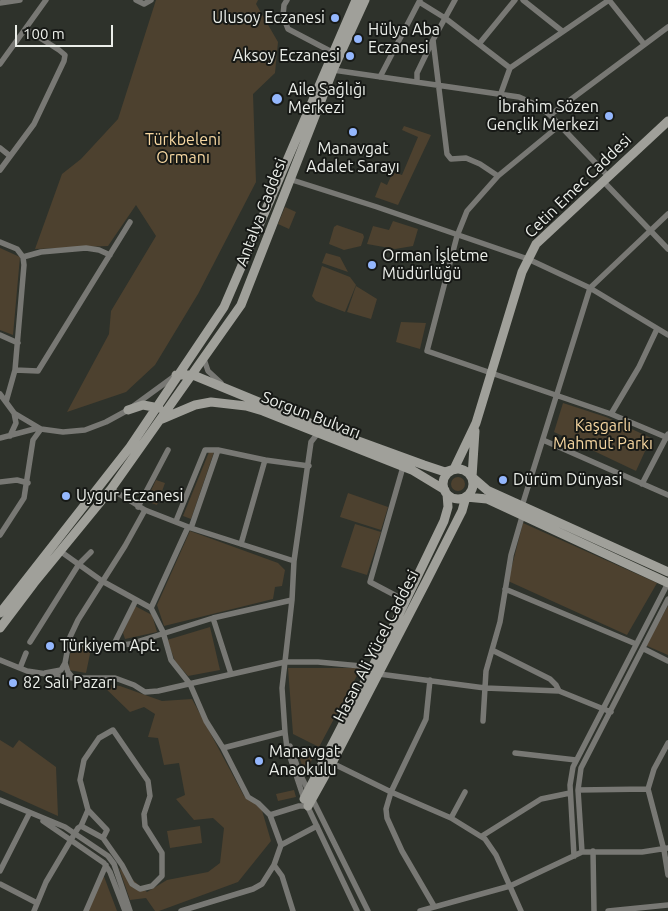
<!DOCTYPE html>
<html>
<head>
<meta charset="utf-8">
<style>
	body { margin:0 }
	#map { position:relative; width:668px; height:911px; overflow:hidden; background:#2e322b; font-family:Ubuntu,sans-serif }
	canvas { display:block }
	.scale { position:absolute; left:15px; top:25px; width:98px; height:22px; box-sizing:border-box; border:2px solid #ebeee9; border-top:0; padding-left:6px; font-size:15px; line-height:18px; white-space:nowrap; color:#ebeee9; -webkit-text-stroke:4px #171916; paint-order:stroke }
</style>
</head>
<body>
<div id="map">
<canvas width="668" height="911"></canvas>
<div class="scale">100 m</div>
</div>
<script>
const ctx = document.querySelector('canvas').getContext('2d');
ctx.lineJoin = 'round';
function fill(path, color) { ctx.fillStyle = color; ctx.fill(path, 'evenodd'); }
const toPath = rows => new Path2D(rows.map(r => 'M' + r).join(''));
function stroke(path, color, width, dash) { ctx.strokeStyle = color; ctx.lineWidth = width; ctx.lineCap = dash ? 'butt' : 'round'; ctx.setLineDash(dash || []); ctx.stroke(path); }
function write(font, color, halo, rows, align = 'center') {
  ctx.font = font + ' Ubuntu,sans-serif'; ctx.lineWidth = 4; ctx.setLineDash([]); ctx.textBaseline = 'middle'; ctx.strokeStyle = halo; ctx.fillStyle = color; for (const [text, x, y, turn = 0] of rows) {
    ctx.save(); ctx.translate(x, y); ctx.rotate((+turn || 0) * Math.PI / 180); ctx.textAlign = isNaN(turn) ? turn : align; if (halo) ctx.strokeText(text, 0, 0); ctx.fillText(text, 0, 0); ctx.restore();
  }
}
fill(toPath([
	[156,0,258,0,256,4,278,42,275,73,253,94,256,182,198,294,155,365,126,392,67,412,109,334,111,311,156,236,136,205,108,246,35,249,62,174,81,159,118,119],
	[404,126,431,135,398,205,375,197,381,182,387,185,393,172,402,175,418,137,402,130],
	[285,207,296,212,289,229,278,224],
	[393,221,418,229,413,246,395,249,367,244,373,226,389,230],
	[337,225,363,234,364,237,361,246,344,250,329,244,334,227],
	[0,248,20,257,13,335,0,330],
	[326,253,340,257,348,272,322,263],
	[322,266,350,277,356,285,345,312,316,301,312,296],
	[356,286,377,299,371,319,347,312],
	[401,322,426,323,420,349,396,342],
	[563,403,606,417,651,438,636,471,554,432],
	[209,452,214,452,191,519,183,516],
	'451 484a7 7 0 1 1 14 0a7 7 0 1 1-14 0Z',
	[156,480,165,483,157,505,146,501],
	[348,493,388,507,381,530,340,517],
	[523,523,657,583,627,635,508,581],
	[355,524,381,532,367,575,341,567],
	[190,531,278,563,285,570,282,586,275,587,273,599,164,626,157,605],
	[135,606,152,615,157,632,125,639,123,633],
	[668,606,668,655,645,645],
	[210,627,220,670,188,676,175,661,167,640],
	[75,646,91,649,86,673,69,670,70,654],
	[288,668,361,668,319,747,293,734],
	[101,684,120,686,162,701,192,699,244,796,261,807,271,841,238,882,159,911,155,911,146,898,130,900,119,868,147,892,167,880,208,872,220,863,224,828,213,818,194,820,176,799,185,795,179,763,164,765,158,738,148,737,155,714,144,707,130,712],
	[0,740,13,748,19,740,56,767,58,816,0,790],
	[297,750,313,757,309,766,303,768],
	[294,790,296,797,278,801,276,794],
	[200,826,202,843,170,848,167,831],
	[103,874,117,911,88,911]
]), '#4d412f');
stroke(toPath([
	[136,0,144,4,151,0],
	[287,0,284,5,283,16,288,29,332,52],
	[455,0,433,40,447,154,451,159,466,158,480,164,498,176],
	[523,0,562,31],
	[609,0,644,44],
	[419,2,445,18,510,68],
	[0,3,20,0],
	[479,44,515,0],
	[0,64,46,0],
	[333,70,519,97,537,105,550,115,608,176],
	[380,77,420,0],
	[417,82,417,73,433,40],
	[501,93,510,68,609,0],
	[550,115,668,27],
	[560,125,498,176,467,211,457,236,427,351,611,414,668,438],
	[0,148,10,156],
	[0,170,34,124,64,61,65,55,59,50,26,29],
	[289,179,377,207,528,259,590,288,668,335],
	[603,181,668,249],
	[0,242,17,249,23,257,24,265,15,370],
	[23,257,41,252,86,248,99,250,110,255],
	[0,335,18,343],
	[204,359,208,371,221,383],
	[0,394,14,413,41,429,63,432,85,430,106,422,128,410,176,375],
	[6,402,15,370,38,371,130,222],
	[611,414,639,367,657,329],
	[318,433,311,442,294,561,292,600,282,688,285,732,287,748,304,799,357,911],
	[10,436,16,423,14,413],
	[0,438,38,428],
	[543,440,668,495],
	[403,467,370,582,406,601],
	[0,482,17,480,28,483],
	[642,484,668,434],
	[111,489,145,510,191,528,294,561],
	[522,506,590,288,668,214],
	[138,507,168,450],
	[145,510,125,546,78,620,70,637,65,663,68,672,73,678,115,678,134,685,145,692,158,691,285,662,318,662,372,667],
	[176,521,205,450,218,450,265,460,309,466],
	[191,528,218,450],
	[0,535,24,498,33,440,41,429],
	[241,544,265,460],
	[60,551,102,581,151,608,163,632,171,660,190,684,206,721,223,748,285,732],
	[505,589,636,644],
	[151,608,188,527],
	[213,618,231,674],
	[30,642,79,564,91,552],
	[69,643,105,647,130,644,213,618,292,600],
	[113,646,136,600],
	[644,649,668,661],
	[492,650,550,679,556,685,559,691],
	[0,660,27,671,73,678],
	[20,668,26,653],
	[45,673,61,670,65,663],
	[379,674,485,688,559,691,611,712],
	[430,680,426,719,391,792,386,809,387,818,402,851,434,906],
	[483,721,486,671,500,622,511,555,522,517],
	[668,743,654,769,648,789,664,850,668,875],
	[290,746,300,774,368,911],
	[223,748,248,797,258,803,270,815],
	[515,753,576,760],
	[332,763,391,792,451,818,465,792],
	[578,790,648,789],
	[0,800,65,827,108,856,114,864,130,911],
	[88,810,107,830,103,838],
	[451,818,485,839,496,855,521,911],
	[43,821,104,863,110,872,125,911],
	[482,836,541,799,570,793],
	[281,845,270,815,299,806,308,806],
	[593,851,594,911],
	[582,852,578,790,581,768,668,599],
	[574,856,570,785,573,767,668,583],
	[274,865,282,876,293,911],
	[0,871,29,814],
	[0,884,37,903],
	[34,911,46,882,78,828,81,826,88,810,80,780,84,760,99,738,113,730,148,781,150,796,144,814,145,826,162,853,162,876,152,886,140,889,132,884,122,865,103,838,81,826],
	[86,911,106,865],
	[181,911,253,889,262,884,274,865,281,845,317,826],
	[420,911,510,886,582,852,642,852,668,848],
	[608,911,668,905]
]), '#787874', 5.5);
stroke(toPath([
	[176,375,193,375,317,426,424,465,445,472,454,469,476,423,522,272,536,244,668,121],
	[128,410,143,405,159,408],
	[162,419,195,405,211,402,246,406,263,411,412,470,445,490],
	[475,431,472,477,487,490,668,572],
	'443 484a15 15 0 1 1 30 0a15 15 0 1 1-30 0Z',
	[0,613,130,447,224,307,356,0],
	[0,628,34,583,111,489,241,305,333,70,365,0],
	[304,799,392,629,444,521,448,507,447,494],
	[308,806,332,763,426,582,462,511,466,497,487,499,668,583]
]), '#a0a09a', 9);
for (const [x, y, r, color] of [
	[335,18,5,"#94b7fd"],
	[358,39,5,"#94b7fd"],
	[350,56,5,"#94b7fd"],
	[277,99,6,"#94b7fd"],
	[609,116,5,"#94b7fd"],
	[353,132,5,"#94b7fd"],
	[372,265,5,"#94b7fd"],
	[503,480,5,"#94b7fd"],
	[66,496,5,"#94b7fd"],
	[50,646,5,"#94b7fd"],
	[13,683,5,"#94b7fd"],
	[259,761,5,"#94b7fd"]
]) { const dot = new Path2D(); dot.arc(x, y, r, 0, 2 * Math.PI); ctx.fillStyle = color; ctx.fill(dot); stroke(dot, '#171916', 2); }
write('16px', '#ebeee9', '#171916', [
	["Ulusoy Eczanesi",325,18,"right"],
	["Hülya Aba",368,30],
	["Eczanesi",368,48],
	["Aksoy Eczanesi",340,56,"right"],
	["Aile Sağlığı",288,90],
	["Merkezi",288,108],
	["İbrahim Sözen",599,107,"right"],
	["Gençlik Merkezi",599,125,"right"],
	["Manavgat",353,149,"center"],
	["Adalet Sarayı",353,167,"center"],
	["Orman İşletme",382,256],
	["Müdürlüğü",382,274],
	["Dürüm Dünyasi",513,480],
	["Uygur Eczanesi",76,496],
	["Türkiyem Apt.",60,646],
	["82 Salı Pazarı",23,683],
	["Manavgat",269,752],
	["Anaokulu",269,770]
], 'left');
write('16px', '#f7d7a1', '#171916', [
	["Türkbeleni",183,140],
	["Ormanı",183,158],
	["Kaşgarlı",603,426],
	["Mahmut Parkı",603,444]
]);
write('16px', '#ebeee9', '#171916', [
	["Cetin Emec Caddesi",578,186,-44],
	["Antalya Caddesi",261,212,-69],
	["Sorgun Bulvarı",311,415,21],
	["Hasan Ali Yücel Caddesi",376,646,-63]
]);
</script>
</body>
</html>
